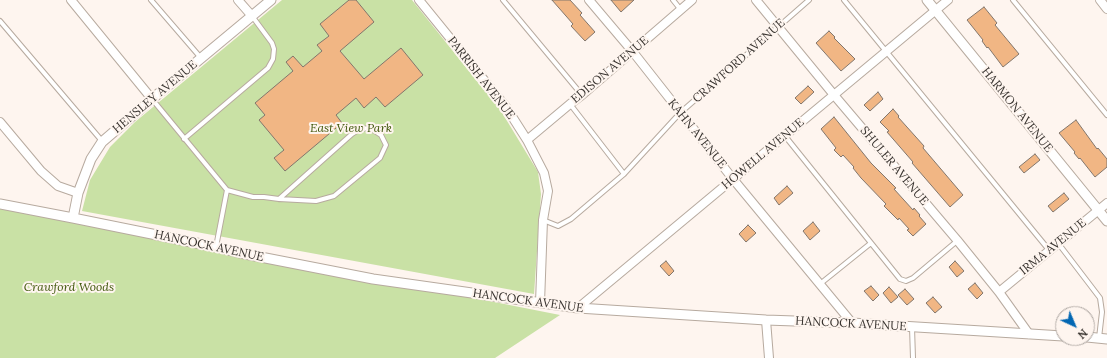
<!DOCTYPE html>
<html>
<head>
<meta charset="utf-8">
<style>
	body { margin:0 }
	#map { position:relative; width:1107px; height:358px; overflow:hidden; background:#fef5ef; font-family:Lora,serif }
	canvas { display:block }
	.north { position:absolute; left:1055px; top:306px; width:40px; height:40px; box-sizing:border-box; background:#fef5ef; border:1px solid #aea7a2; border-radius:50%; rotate:136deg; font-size:11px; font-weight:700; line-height:16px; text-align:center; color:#37322e }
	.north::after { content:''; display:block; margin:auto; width:14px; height:18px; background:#0267b3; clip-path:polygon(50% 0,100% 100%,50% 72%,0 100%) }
</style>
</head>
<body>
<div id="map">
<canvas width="1107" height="358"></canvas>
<div class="north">N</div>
</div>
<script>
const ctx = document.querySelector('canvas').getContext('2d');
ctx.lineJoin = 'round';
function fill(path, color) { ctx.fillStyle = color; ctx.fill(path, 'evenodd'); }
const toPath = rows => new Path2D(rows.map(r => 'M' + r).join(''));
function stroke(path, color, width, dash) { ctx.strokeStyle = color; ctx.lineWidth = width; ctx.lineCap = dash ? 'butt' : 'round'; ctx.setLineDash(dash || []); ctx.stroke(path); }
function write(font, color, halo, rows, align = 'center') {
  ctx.font = font + ' Lora,serif'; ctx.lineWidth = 4; ctx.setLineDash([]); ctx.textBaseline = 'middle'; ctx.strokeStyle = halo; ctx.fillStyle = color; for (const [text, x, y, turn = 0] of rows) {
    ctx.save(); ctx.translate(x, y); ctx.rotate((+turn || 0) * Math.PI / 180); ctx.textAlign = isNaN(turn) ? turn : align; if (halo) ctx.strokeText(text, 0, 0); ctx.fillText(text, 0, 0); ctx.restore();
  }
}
fill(toPath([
	[282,0,412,0,501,111,538,172,541,194,534,294,82,211,90,180,110,147,135,122],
	[0,204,216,247,560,315,495,358,0,358]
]), '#c9e1a5');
const building = toPath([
	[349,0,356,0,374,22,340,51,364,79,401,48,423,75,385,107,376,97,364,108,356,98,336,115,342,123,285,171,274,158,284,150,259,120,265,115,255,103,293,71,286,62,293,56,303,67,322,51,317,45,329,36,320,24,349,0],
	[552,0,570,0,582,13,580,15,595,32,585,41,571,26,573,24,552,0],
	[611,0,634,0,621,12,611,0],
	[984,7,997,23,995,25,1019,54,1003,67,988,47,987,48,982,41,983,40,967,20,984,7],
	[829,31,835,37,834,38,855,59,841,71,816,43,829,31],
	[808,86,814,92,801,104,795,98,808,86],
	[878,92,883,99,870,111,864,105,878,92],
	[893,109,899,116,898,117,924,146,923,148,963,195,950,207,912,163,913,162,887,132,889,131,880,122,893,109],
	[834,117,871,163,896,188,894,189,913,210,914,208,920,215,919,216,926,224,913,236,907,230,909,229,899,218,898,220,884,206,886,204,861,178,853,168,854,167,843,155,841,157,834,150,836,148,821,129,834,117],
	[1076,120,1097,149,1098,148,1107,159,1107,167,1095,177,1080,158,1079,159,1074,153,1075,152,1059,133,1076,120],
	[1035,154,1040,160,1024,173,1019,167,1035,154],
	[787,186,793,193,779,205,774,198,787,186],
	[1064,193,1069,199,1053,212,1048,206,1064,193],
	[813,222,820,231,810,240,803,231,813,222],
	[748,225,756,233,746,242,739,234,748,225],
	[666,261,674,271,669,276,660,266,666,261],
	[955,261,964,271,957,277,949,267,955,261],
	[975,283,983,293,977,299,968,289,975,283],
	[871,286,879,295,873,301,864,291,871,286],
	[889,287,898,297,891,303,883,293,889,287],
	[905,289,914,299,907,305,898,295,905,289],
	[933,297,942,307,935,313,926,303,933,297]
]);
fill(building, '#f1b684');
stroke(building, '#82766c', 1);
const service = toPath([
	[151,0,201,58],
	[503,0,582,95],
	[673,0,681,10],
	[844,0,1049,250],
	[1013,0,1107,115],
	[0,21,102,141],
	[152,99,227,190,216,247],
	[570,104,624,174],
	[785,136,900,279,906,281,913,278,957,241],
	[184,139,268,68,273,59,274,49,272,43,252,16],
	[227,190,253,197,264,197,279,199,316,201,334,196,380,158,386,145,381,135,370,128,360,129,352,134,279,199],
	[543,220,558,226,571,219,624,174,680,113,809,0],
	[1058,243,1100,298,1102,312,1099,338],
	[820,284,871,243],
	[912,327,913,358]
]);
const minor = toPath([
	[71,0,152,99],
	[238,0,252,16],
	[419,0,506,107,527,140,544,173,548,191,543,220,540,303],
	[589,0,633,52,733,179,852,323],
	[756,0,834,95,957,240,999,292,1029,334],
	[1100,0,1107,9],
	[0,122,41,171,58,186,78,193],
	[527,140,570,104,582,95,692,0],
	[999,292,1107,203],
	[578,308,948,0],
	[766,320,769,358]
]);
const tertiary = toPath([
	[927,0,1107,221],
	[0,204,73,218,216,247,240,253,373,279,578,308,766,320,852,323,1063,336],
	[73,218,78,193,91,159,102,142,152,99,271,0],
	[1087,337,1107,339]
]);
stroke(service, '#b7aa9f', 6);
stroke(minor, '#b7aa9f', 10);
stroke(tertiary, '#b7aa9f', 11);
stroke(service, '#fff', 4);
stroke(minor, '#fff', 8);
stroke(tertiary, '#fff', 9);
write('12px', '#37322e', '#fef5ef', [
	["CRAWFORD AVENUE",739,61,-42],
	["EDISON AVENUE",610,70,-40],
	["PARRISH AVENUE",481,78,52],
	["HENSLEY AVENUE",155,97,-40],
	["HARMON AVENUE",1017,110,51],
	["KAHN AVENUE",697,134,51],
	["HOWELL AVENUE",763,154,-40],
	["SHULER AVENUE",894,166,50],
	["HANCOCK AVENUE",209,246,12],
	["IRMA AVENUE",1053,247,-39],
	["HANCOCK AVENUE",528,301,8],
	["HANCOCK AVENUE",851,324,3]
]);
write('italic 12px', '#41580d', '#fef5ef', [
	["East View Park",351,129],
	["Crawford Woods",69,288]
]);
</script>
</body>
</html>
